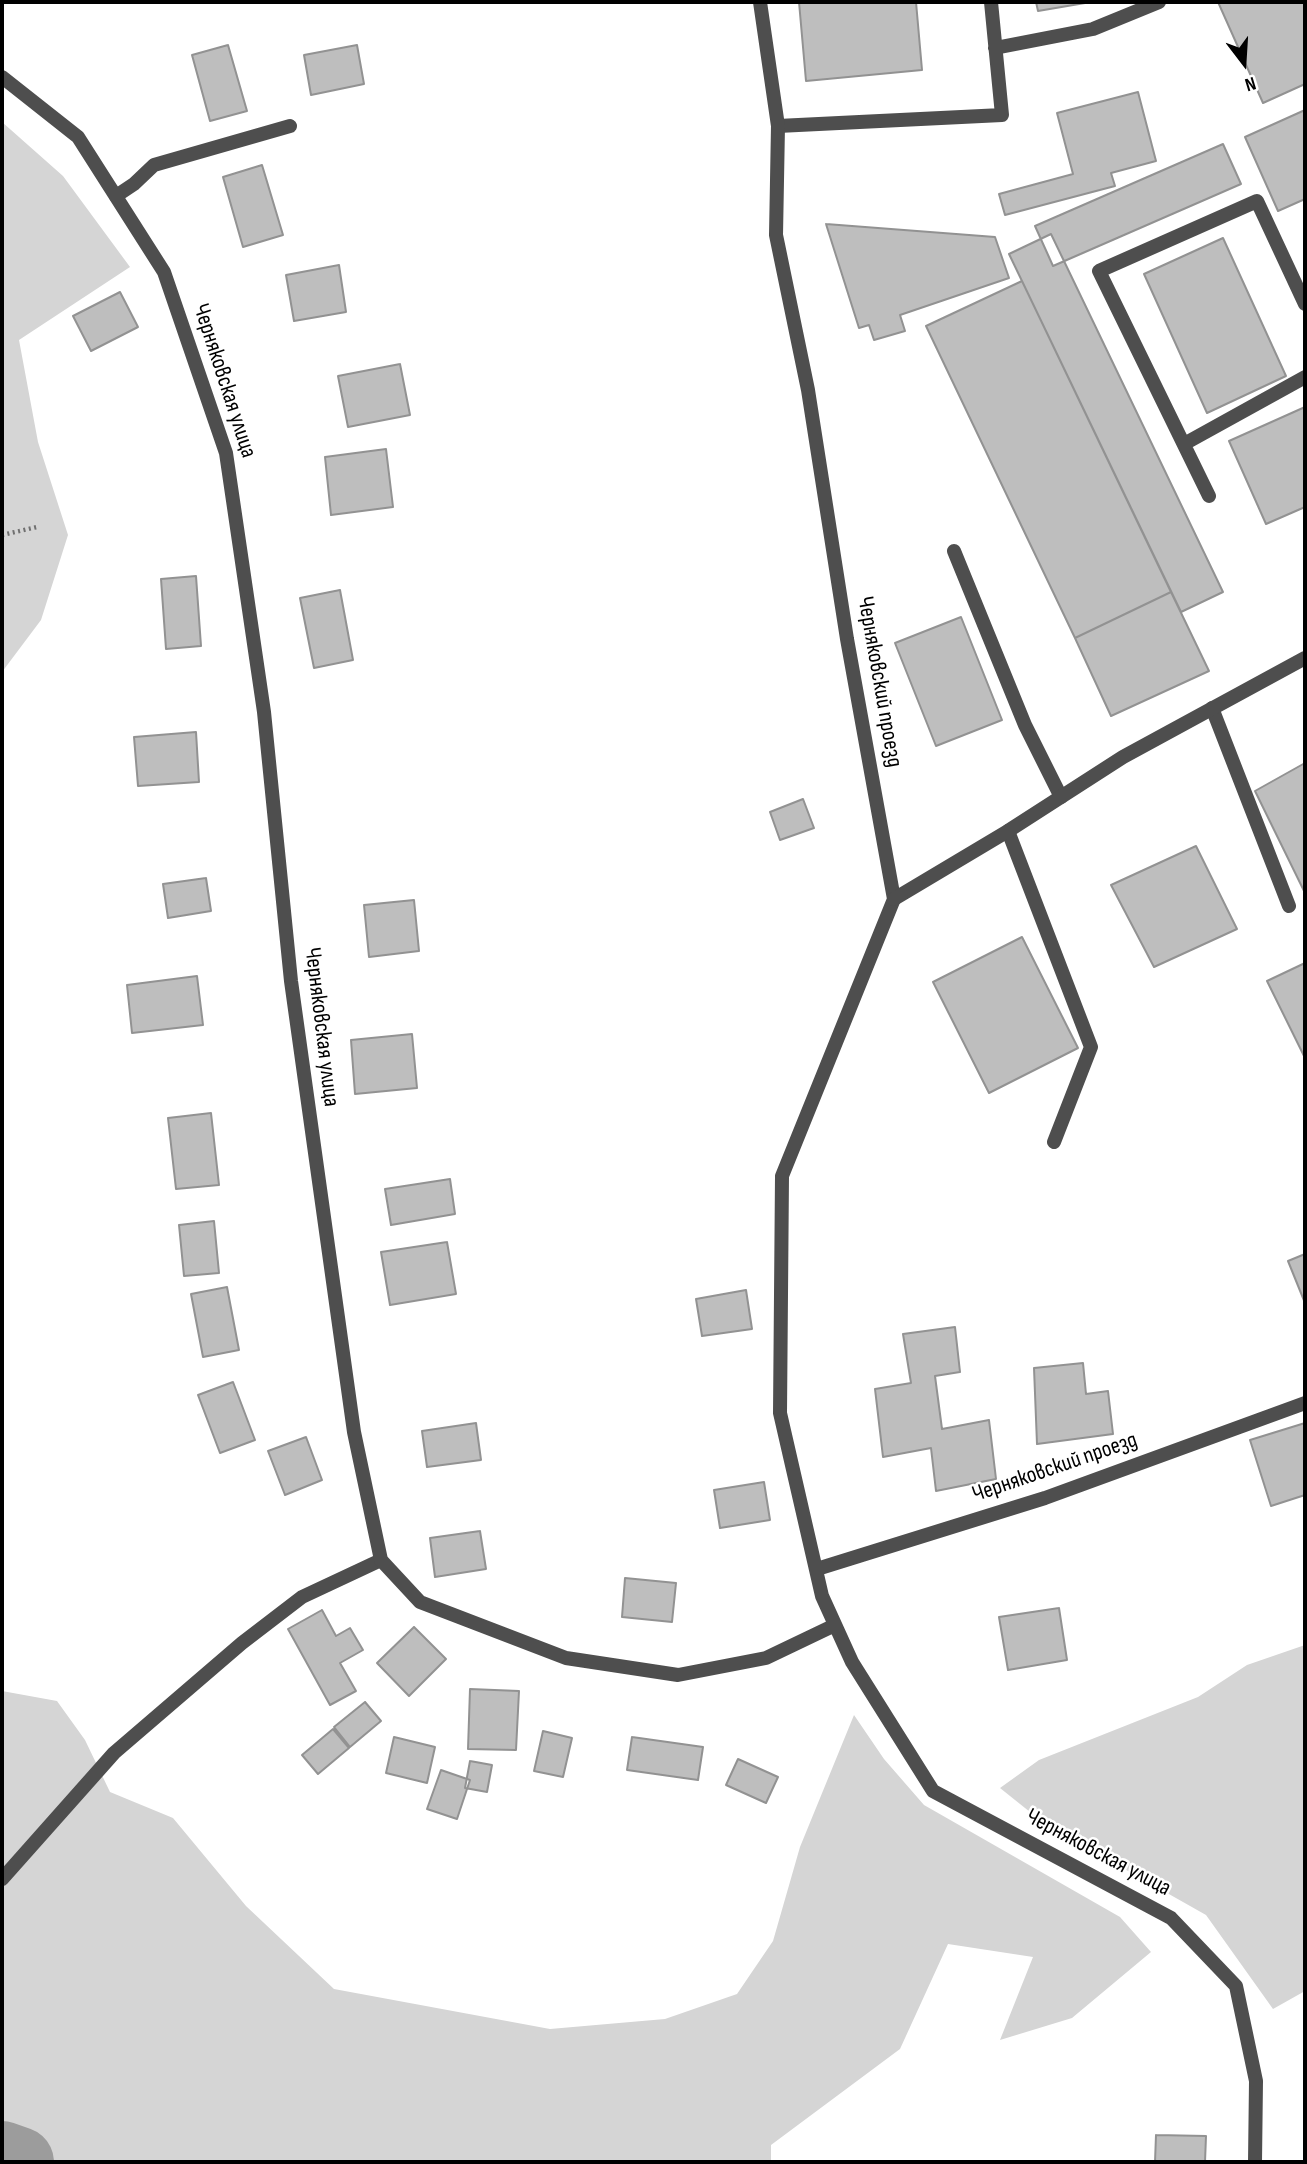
<!DOCTYPE html>
<html>
<head>
<meta charset="utf-8">
<style>
	body { margin:0 }
	#map { position:relative; width:1307px; height:2164px; overflow:hidden; background:#fff; font-family:"Sofia Sans Condensed",sans-serif }
	canvas { display:block }
	.frame { position:absolute; inset:0; border:4px solid #000; pointer-events:none }
	.north { position:absolute; left:1209px; top:28px; width:70px; height:70px; -webkit-text-stroke:5px #fff; paint-order:stroke; rotate:163deg; font-size:19px; font-weight:700; line-height:28px; text-align:center; color:#000 }
	.north::after { content:''; display:block; margin:auto; width:24px; height:32px; background:#000; clip-path:polygon(50% 0,100% 100%,50% 72%,0 100%) }
</style>
</head>
<body>
<div id="map">
<canvas width="1307" height="2164"></canvas>
<div class="frame"></div>
<div class="north">N</div>
</div>
<script>
const ctx = document.querySelector('canvas').getContext('2d');
ctx.lineJoin = 'round';
function fill(path, color) { ctx.fillStyle = color; ctx.fill(path, 'evenodd'); }
const toPath = rows => new Path2D(rows.map(r => 'M' + r).join(''));
function stroke(path, color, width, dash) { ctx.strokeStyle = color; ctx.lineWidth = width; ctx.lineCap = dash ? 'butt' : 'round'; ctx.setLineDash(dash || []); ctx.stroke(path); }
function write(font, color, halo, rows, align = 'center') {
  ctx.font = font + ' "Sofia Sans Condensed",sans-serif'; ctx.lineWidth = 5; ctx.setLineDash([]); ctx.textBaseline = 'middle'; ctx.strokeStyle = halo; ctx.fillStyle = color; for (const [text, x, y, turn = 0] of rows) {
    ctx.save(); ctx.translate(x, y); ctx.rotate((+turn || 0) * Math.PI / 180); ctx.textAlign = isNaN(turn) ? turn : align; if (halo) ctx.strokeText(text, 0, 0); ctx.fillText(text, 0, 0); ctx.restore();
  }
}
fill(toPath([
	[2,122,63,176,130,267,19,340,38,442,68,535,41,620,2,672],
	[1305,1645,1305,1991,1273,2009,1206,1915,1045,1824,1000,1788,1039,1760,1198,1697,1247,1665],
	[2,1691,57,1701,85,1740,110,1792,173,1818,246,1906,334,1989,550,2029,665,2019,737,1994,773,1941,800,1847,854,1715,884,1759,924,1805,1120,1917,1151,1952,1072,2018,1000,2040,1033,1957,948,1944,900,2049,771,2145,771,2162,2,2162]
]), '#d5d5d5');
stroke(toPath([
	[2,2156,19,2162]
]), '#9c9c9c', 70);
const building = toPath([
	[799,2,916,2,922,70,806,81,799,2],
	[1036,2,1091,2,1038,11,1036,2],
	[1218,2,1305,2,1305,84,1263,103,1218,2],
	[228,45,247,111,210,121,192,55,228,45],
	[357,45,364,84,311,95,304,55,357,45],
	[1138,92,1156,161,1111,173,1115,186,1005,215,999,194,1073,174,1057,113,1138,92],
	[1305,110,1305,199,1278,211,1245,137,1305,110],
	[1223,144,1241,184,1053,266,1035,226,1223,144],
	[262,165,283,235,243,247,223,177,262,165],
	[826,224,995,237,1009,278,900,315,905,331,874,340,869,325,859,328,826,224],
	[1051,234,1223,592,1181,612,1009,254,1051,234],
	[1223,238,1286,376,1207,413,1144,274,1223,238],
	[339,265,346,312,294,321,286,275,339,265],
	[1022,281,1171,592,1075,638,926,326,1022,281],
	[120,292,138,327,91,351,73,316,120,292],
	[400,364,410,415,348,427,338,376,400,364],
	[1305,407,1305,507,1266,524,1229,441,1305,407],
	[386,449,393,507,331,515,325,457,386,449],
	[196,576,201,646,166,649,161,579,196,576],
	[340,590,353,660,314,668,300,598,340,590],
	[1171,592,1209,671,1111,716,1075,638,1171,592],
	[961,617,1002,720,936,746,895,643,961,617],
	[196,732,199,782,138,786,134,737,196,732],
	[1305,763,1305,893,1255,791,1305,763],
	[803,799,814,828,780,840,770,812,803,799],
	[1196,846,1237,929,1154,967,1111,885,1196,846],
	[206,878,211,911,168,918,163,884,206,878],
	[414,900,419,951,369,957,364,905,414,900],
	[1022,937,1078,1048,989,1093,933,982,1022,937],
	[1305,963,1305,1058,1267,981,1305,963],
	[197,976,203,1025,132,1033,127,985,197,976],
	[412,1034,417,1088,355,1094,351,1040,412,1034],
	[211,1113,219,1185,176,1189,168,1118,211,1113],
	[450,1179,455,1214,391,1225,385,1189,450,1179],
	[214,1221,219,1273,184,1276,179,1225,214,1221],
	[447,1242,456,1294,390,1305,381,1252,447,1242],
	[1305,1254,1305,1303,1288,1261,1305,1254],
	[227,1287,239,1350,203,1357,191,1294,227,1287],
	[746,1290,752,1329,702,1336,696,1299,746,1290],
	[955,1327,960,1372,935,1376,942,1429,989,1420,996,1479,936,1491,931,1448,883,1457,875,1389,911,1383,903,1334,955,1327],
	[1083,1363,1086,1394,1108,1391,1113,1434,1037,1444,1034,1368,1083,1363],
	[233,1382,255,1440,220,1453,198,1395,233,1382],
	[476,1423,481,1460,427,1467,422,1431,476,1423],
	[1305,1423,1305,1495,1271,1506,1250,1440,1305,1423],
	[306,1437,322,1480,285,1495,268,1451,306,1437],
	[764,1482,770,1520,720,1528,714,1490,764,1482],
	[480,1531,486,1569,435,1577,430,1538,480,1531],
	[625,1578,676,1583,672,1622,622,1617,625,1578],
	[1059,1608,1067,1660,1008,1670,999,1617,1059,1608],
	[322,1610,336,1636,350,1628,363,1650,340,1663,356,1691,330,1705,288,1629,322,1610],
	[414,1627,446,1659,409,1696,377,1663,414,1627],
	[470,1689,519,1691,516,1750,468,1749,470,1689],
	[365,1702,381,1721,350,1747,334,1727,365,1702],
	[333,1729,349,1748,318,1774,302,1755,333,1729],
	[543,1731,572,1738,563,1777,534,1771,543,1731],
	[394,1737,435,1747,427,1783,386,1773,394,1737],
	[632,1737,703,1747,698,1780,627,1770,632,1737],
	[738,1759,778,1777,766,1803,726,1785,738,1759],
	[470,1761,492,1765,487,1792,465,1788,470,1761],
	[441,1770,470,1780,457,1819,427,1809,441,1770],
	[1156,2135,1206,2136,1205,2162,1155,2162,1156,2135]
]);
fill(building, '#bebebe');
stroke(building, '#929292', 2);
stroke(toPath([
	[2,535,37,527]
]), '#707070', 4.5, [2, 3.5]);
stroke(toPath([
	[995,48,1093,29,1159,2],
	[778,126,1002,115,991,2],
	[116,196,134,184,154,165,290,126],
	[954,551,1025,725,1061,797],
	[1212,708,1289,906],
	[1008,831,1091,1047,1054,1142],
	[2,1879,114,1753,242,1643,302,1597,381,1560]
]), '#4e4e4e', 14);
stroke(toPath([
	[760,2,778,126,776,235,808,390,847,639,894,899,782,1176,780,1413,822,1596,852,1662,933,1791,1171,1918,1236,1986,1256,2081,1255,2162],
	[2,77,78,137,164,272,226,453,264,712,291,981,354,1432,381,1560,420,1602,566,1658,678,1675,766,1658,835,1625],
	[1184,444,1305,377],
	[1209,496,1099,271,1257,201,1305,304],
	[817,1569,1045,1498,1305,1403]
]), '#4e4e4e', 14);
stroke(toPath([
	[894,899,1008,831,1123,757,1305,658]
]), '#4e4e4e', 14);
write('23px', '#000', '#fff', [
	["Черняковская улица",224,381,72],
	["Черняковский проезд",879,682,80],
	["Черняковская улица",321,1027,83],
	["Черняковский проезд",1055,1468,-19],
	["Черняковская улица",1098,1853,28]
]);
</script>
</body>
</html>
